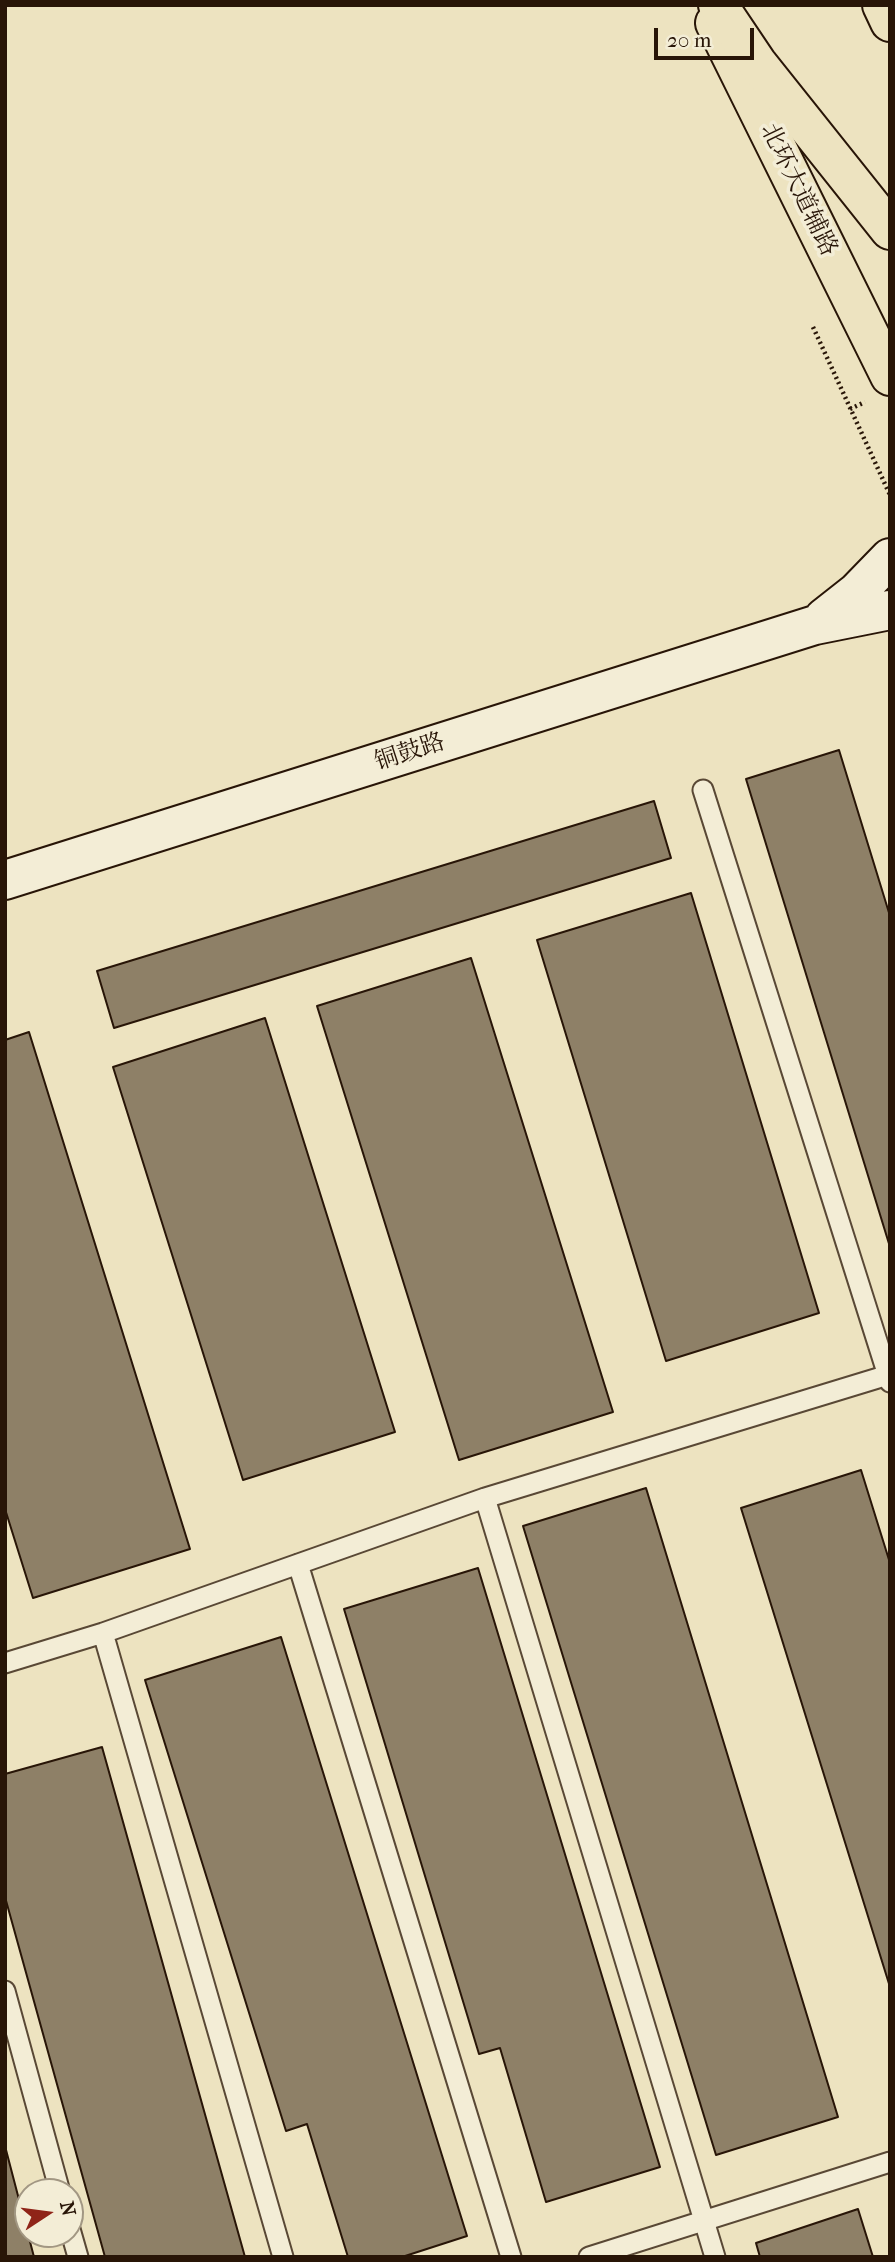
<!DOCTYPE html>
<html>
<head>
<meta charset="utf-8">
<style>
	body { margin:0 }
	#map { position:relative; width:895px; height:2262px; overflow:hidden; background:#ede3c0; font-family:"IM FELL French Canon",serif }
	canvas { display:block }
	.frame { position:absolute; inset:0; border:7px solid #281507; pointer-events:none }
	.north { position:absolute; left:14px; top:2178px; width:70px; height:70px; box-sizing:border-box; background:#f3edd6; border:2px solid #a29783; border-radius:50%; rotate:77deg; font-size:19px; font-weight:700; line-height:28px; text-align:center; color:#281507 }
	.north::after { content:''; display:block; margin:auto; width:24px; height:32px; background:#8f2418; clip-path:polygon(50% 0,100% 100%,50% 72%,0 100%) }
	.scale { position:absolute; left:654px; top:28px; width:100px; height:32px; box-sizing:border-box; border:4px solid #281507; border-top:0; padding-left:9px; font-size:21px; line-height:24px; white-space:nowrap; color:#281507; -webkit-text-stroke:5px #f3edd6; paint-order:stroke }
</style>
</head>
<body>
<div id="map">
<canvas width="895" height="2262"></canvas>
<div class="frame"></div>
<div class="north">N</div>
<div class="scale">20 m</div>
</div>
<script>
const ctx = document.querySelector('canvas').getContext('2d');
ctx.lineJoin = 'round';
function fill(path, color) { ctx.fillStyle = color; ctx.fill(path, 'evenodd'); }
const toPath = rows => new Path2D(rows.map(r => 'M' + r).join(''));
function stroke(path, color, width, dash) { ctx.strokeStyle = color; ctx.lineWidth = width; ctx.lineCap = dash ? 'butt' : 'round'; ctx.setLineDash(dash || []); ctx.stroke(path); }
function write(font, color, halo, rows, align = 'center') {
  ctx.font = font + ' "IM FELL French Canon","Noto Serif SC",serif'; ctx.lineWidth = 7; ctx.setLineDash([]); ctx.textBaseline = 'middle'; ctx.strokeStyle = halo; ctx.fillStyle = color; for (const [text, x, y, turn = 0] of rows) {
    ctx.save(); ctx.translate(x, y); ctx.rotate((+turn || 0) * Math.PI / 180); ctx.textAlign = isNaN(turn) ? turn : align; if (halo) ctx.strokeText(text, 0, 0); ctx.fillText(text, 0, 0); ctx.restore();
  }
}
const building = toPath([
	[839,750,890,916,890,1247,746,779,839,750],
	[654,801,671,858,114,1028,97,971,654,801],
	[691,893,819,1313,666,1361,537,940,691,893],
	[471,958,613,1412,459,1460,317,1006,471,958],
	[265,1018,395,1432,243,1480,113,1067,265,1018],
	[29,1032,190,1549,33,1598,5,1509,5,1040,29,1032],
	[861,1470,890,1563,890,1987,741,1508,861,1470],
	[646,1488,838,2117,716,2155,523,1526,646,1488],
	[478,1568,660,2167,546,2202,500,2048,479,2054,344,1609,478,1568],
	[281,1637,467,2236,402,2257,348,2257,307,2124,286,2131,145,1680,281,1637],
	[102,1747,245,2257,105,2257,5,1897,5,1774,102,1747],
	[5,2146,34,2257,5,2257,5,2146],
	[858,2209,873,2257,760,2257,756,2243,858,2209]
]);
fill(building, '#8e8067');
stroke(building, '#281507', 2);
const lane = toPath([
	[703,790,890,1382],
	[485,1498,715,2257],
	[298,1564,511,2257],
	[103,1633,283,2257],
	[5,1663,103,1633,485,1498,888,1375],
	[5,1991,60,2192],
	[70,2229,78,2257],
	[589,2257,890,2162]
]);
const secondary = toPath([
	[824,618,857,592,890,558],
	[5,880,815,625,890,610]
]);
const primary = toPath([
	[715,23,890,376]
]);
const highway = toPath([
	[718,5,757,63,890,230],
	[882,5,890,22]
]);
stroke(lane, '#594835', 23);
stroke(secondary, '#281507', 42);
stroke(primary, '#281507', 42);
stroke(highway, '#281507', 42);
stroke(toPath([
	[813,327,890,495],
	[850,409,865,402]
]), '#281507', 4.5, [2, 3.5]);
stroke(lane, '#f3edd6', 19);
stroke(secondary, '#f3edd6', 38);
stroke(primary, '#ede3c0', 38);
stroke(highway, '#ede3c0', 38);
write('24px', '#281507', '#f3edd6', [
	["北环大道辅路",798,190,64],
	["铜鼓路",410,753,-18]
]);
</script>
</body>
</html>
